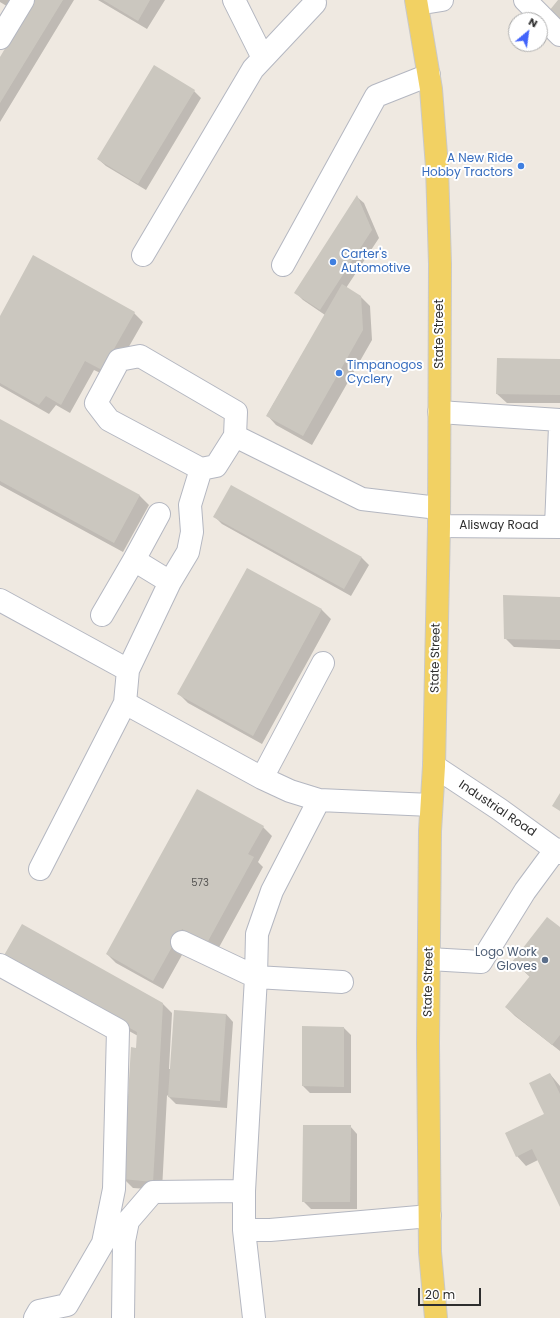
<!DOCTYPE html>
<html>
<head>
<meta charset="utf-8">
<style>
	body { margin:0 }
	#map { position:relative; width:560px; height:1318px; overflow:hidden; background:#efe9e1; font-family:Poppins,sans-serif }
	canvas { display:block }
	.north { position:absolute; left:508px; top:12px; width:40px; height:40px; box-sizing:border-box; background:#fff; border:1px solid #ababab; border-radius:50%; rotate:29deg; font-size:11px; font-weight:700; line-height:16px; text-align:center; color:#2e2e2e }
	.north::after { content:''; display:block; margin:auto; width:14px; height:18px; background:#4264fb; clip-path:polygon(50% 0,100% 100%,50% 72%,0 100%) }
	.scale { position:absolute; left:418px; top:1288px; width:63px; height:18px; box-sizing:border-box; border:2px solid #2e2e2e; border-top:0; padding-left:5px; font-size:12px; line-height:14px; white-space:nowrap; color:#2e2e2e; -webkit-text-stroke:3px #fff; paint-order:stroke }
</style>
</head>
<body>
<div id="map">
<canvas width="560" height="1318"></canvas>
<div class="north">N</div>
<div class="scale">20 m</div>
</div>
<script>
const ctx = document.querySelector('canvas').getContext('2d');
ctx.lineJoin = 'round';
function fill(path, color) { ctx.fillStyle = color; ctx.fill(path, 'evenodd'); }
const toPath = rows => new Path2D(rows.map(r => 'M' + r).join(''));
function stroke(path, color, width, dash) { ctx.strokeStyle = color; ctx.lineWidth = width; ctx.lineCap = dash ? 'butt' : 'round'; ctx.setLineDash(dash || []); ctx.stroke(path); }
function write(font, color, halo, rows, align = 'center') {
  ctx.font = font + ' Poppins,sans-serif'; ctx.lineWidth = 4; ctx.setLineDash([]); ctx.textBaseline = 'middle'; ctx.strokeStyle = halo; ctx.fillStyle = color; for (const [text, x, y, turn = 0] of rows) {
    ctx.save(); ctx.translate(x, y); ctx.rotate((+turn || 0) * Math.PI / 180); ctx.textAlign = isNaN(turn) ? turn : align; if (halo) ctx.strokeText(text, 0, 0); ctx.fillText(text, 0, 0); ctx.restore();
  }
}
fill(toPath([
	[0,0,22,0,15,11,0,2],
	[35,0,74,0,0,122,0,58],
	[98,0,165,0,147,29],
	[194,91,201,98,146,190,106,166,98,159],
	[357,197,364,203,379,238,346,288,360,296,370,306,372,340,312,445,276,425,267,415,325,315,303,300,296,293],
	[134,313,143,322,111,378,94,370,70,413,56,405,49,414,0,386,0,318],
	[560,360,560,403,507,403,497,394],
	[0,420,140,496,149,505,123,552,0,485],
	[215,517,362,558,369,565,351,596,222,524],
	[247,569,322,610,331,619,262,744,188,703,179,694],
	[560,598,560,649,514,647,505,638],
	[263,827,272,836,258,862,263,867,217,951,192,937,163,989,116,963,107,954],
	[560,928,560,1051,515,1016,506,1007,530,977,514,962],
	[13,966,163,1004,172,1013,169,1069,171,1069,226,1014,233,1022,227,1108,176,1104,167,1095,162,1190,133,1188,124,1179,138,1036],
	[344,1028,351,1035,351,1093,310,1093,303,1086],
	[550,1074,560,1086,560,1205,538,1160,526,1166,517,1156,506,1133,545,1115],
	[350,1126,357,1134,357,1209,311,1209,303,1201]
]), '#0003');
fill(toPath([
	[34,0,63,0,0,103,0,57],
	[103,0,150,0,138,21],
	[558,0,560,0,560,20,549,11],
	[154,65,195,90,138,184,97,159],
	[357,195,372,230,320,310,294,293],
	[33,255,135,312,102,370,85,361,61,405,46,396,39,405,0,383,0,316],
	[342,284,361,296,363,330,303,436,266,416],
	[497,358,560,359,560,395,496,394],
	[0,419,140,495,114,543,0,481],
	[231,485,362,557,344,589,213,517],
	[247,568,322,609,253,736,177,694],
	[503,595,560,597,560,640,504,639],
	[197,789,264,826,248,854,254,857,207,943,182,929,153,981,106,954],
	[560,793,560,811,552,806],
	[547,917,560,927,560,1035,552,1045,505,1007,530,976,512,962],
	[22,924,163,1003,153,1182,123,1179,131,1047,136,1048,137,1032,3,957],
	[174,1010,226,1014,220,1101,168,1097],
	[302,1026,344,1027,344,1087,302,1086],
	[550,1073,560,1094,560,1207,532,1149,516,1157,505,1133,544,1114,529,1083],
	[303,1125,351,1125,350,1202,302,1202]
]), '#cbc7bf');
const minor = toPath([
	[234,0,263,58],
	[525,0,560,35],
	[417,4,442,0],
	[0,38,23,0],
	[143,255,253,69,315,3],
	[283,265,376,96,429,75],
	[439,412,560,420],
	[235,436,216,466,201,469,109,420,96,403,119,360,140,356,236,412,235,436,362,499,438,508],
	[159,514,134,560,170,582],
	[439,526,560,527],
	[556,527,560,426],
	[0,600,128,670,125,703,262,778,290,791,319,800,431,805],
	[102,615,134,560],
	[128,670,170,582,188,552,192,532,190,505,201,469],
	[434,766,499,809,560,853],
	[262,778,323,663],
	[40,869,125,703],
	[182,942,256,977,342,982],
	[429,959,481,962,525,891,556,849],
	[0,965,118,1030,114,1189,103,1243,67,1305,39,1311,35,1318],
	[244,1230,270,1230,430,1216],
	[123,1318,124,1241,128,1221,153,1192,244,1191],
	[254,1318,244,1230,244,1191,256,977,257,934,272,891,319,800]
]);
const major = toPath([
	[416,0,431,89,437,167,440,264,439,526,434,766,430,831,428,1043,430,1252,436,1318]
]);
stroke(minor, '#b4b7c1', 24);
stroke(major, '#c9c9c9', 24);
stroke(minor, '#fff', 22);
stroke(major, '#f2d163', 22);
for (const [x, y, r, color] of [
	[521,166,4,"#3f7fe0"],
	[333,262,4,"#3f7fe0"],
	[339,373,4,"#3f7fe0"],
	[545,960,4,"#5c6f8a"]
]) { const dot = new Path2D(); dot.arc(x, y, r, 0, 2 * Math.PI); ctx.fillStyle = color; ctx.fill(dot); stroke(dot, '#fff', 1.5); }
write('10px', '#555452', null, [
	["573",200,883]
]);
write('12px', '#366cbe', '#fff', [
	["A New Ride",513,159,"right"],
	["Hobby Tractors",513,173,"right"],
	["Carter's",341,255],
	["Automotive",341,269],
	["Timpanogos",347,366],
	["Cyclery",347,380]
], 'left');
write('12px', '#2e2e2e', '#fff', [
	["State Street",440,334,-90],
	["Alisway Road",499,526],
	["State Street",436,658,-89],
	["Industrial Road",497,809,34],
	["State Street",429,982,-89]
]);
write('12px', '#4e5e75', '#fff', [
	["Logo Work",537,953],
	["Gloves",537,967]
], 'right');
</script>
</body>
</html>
